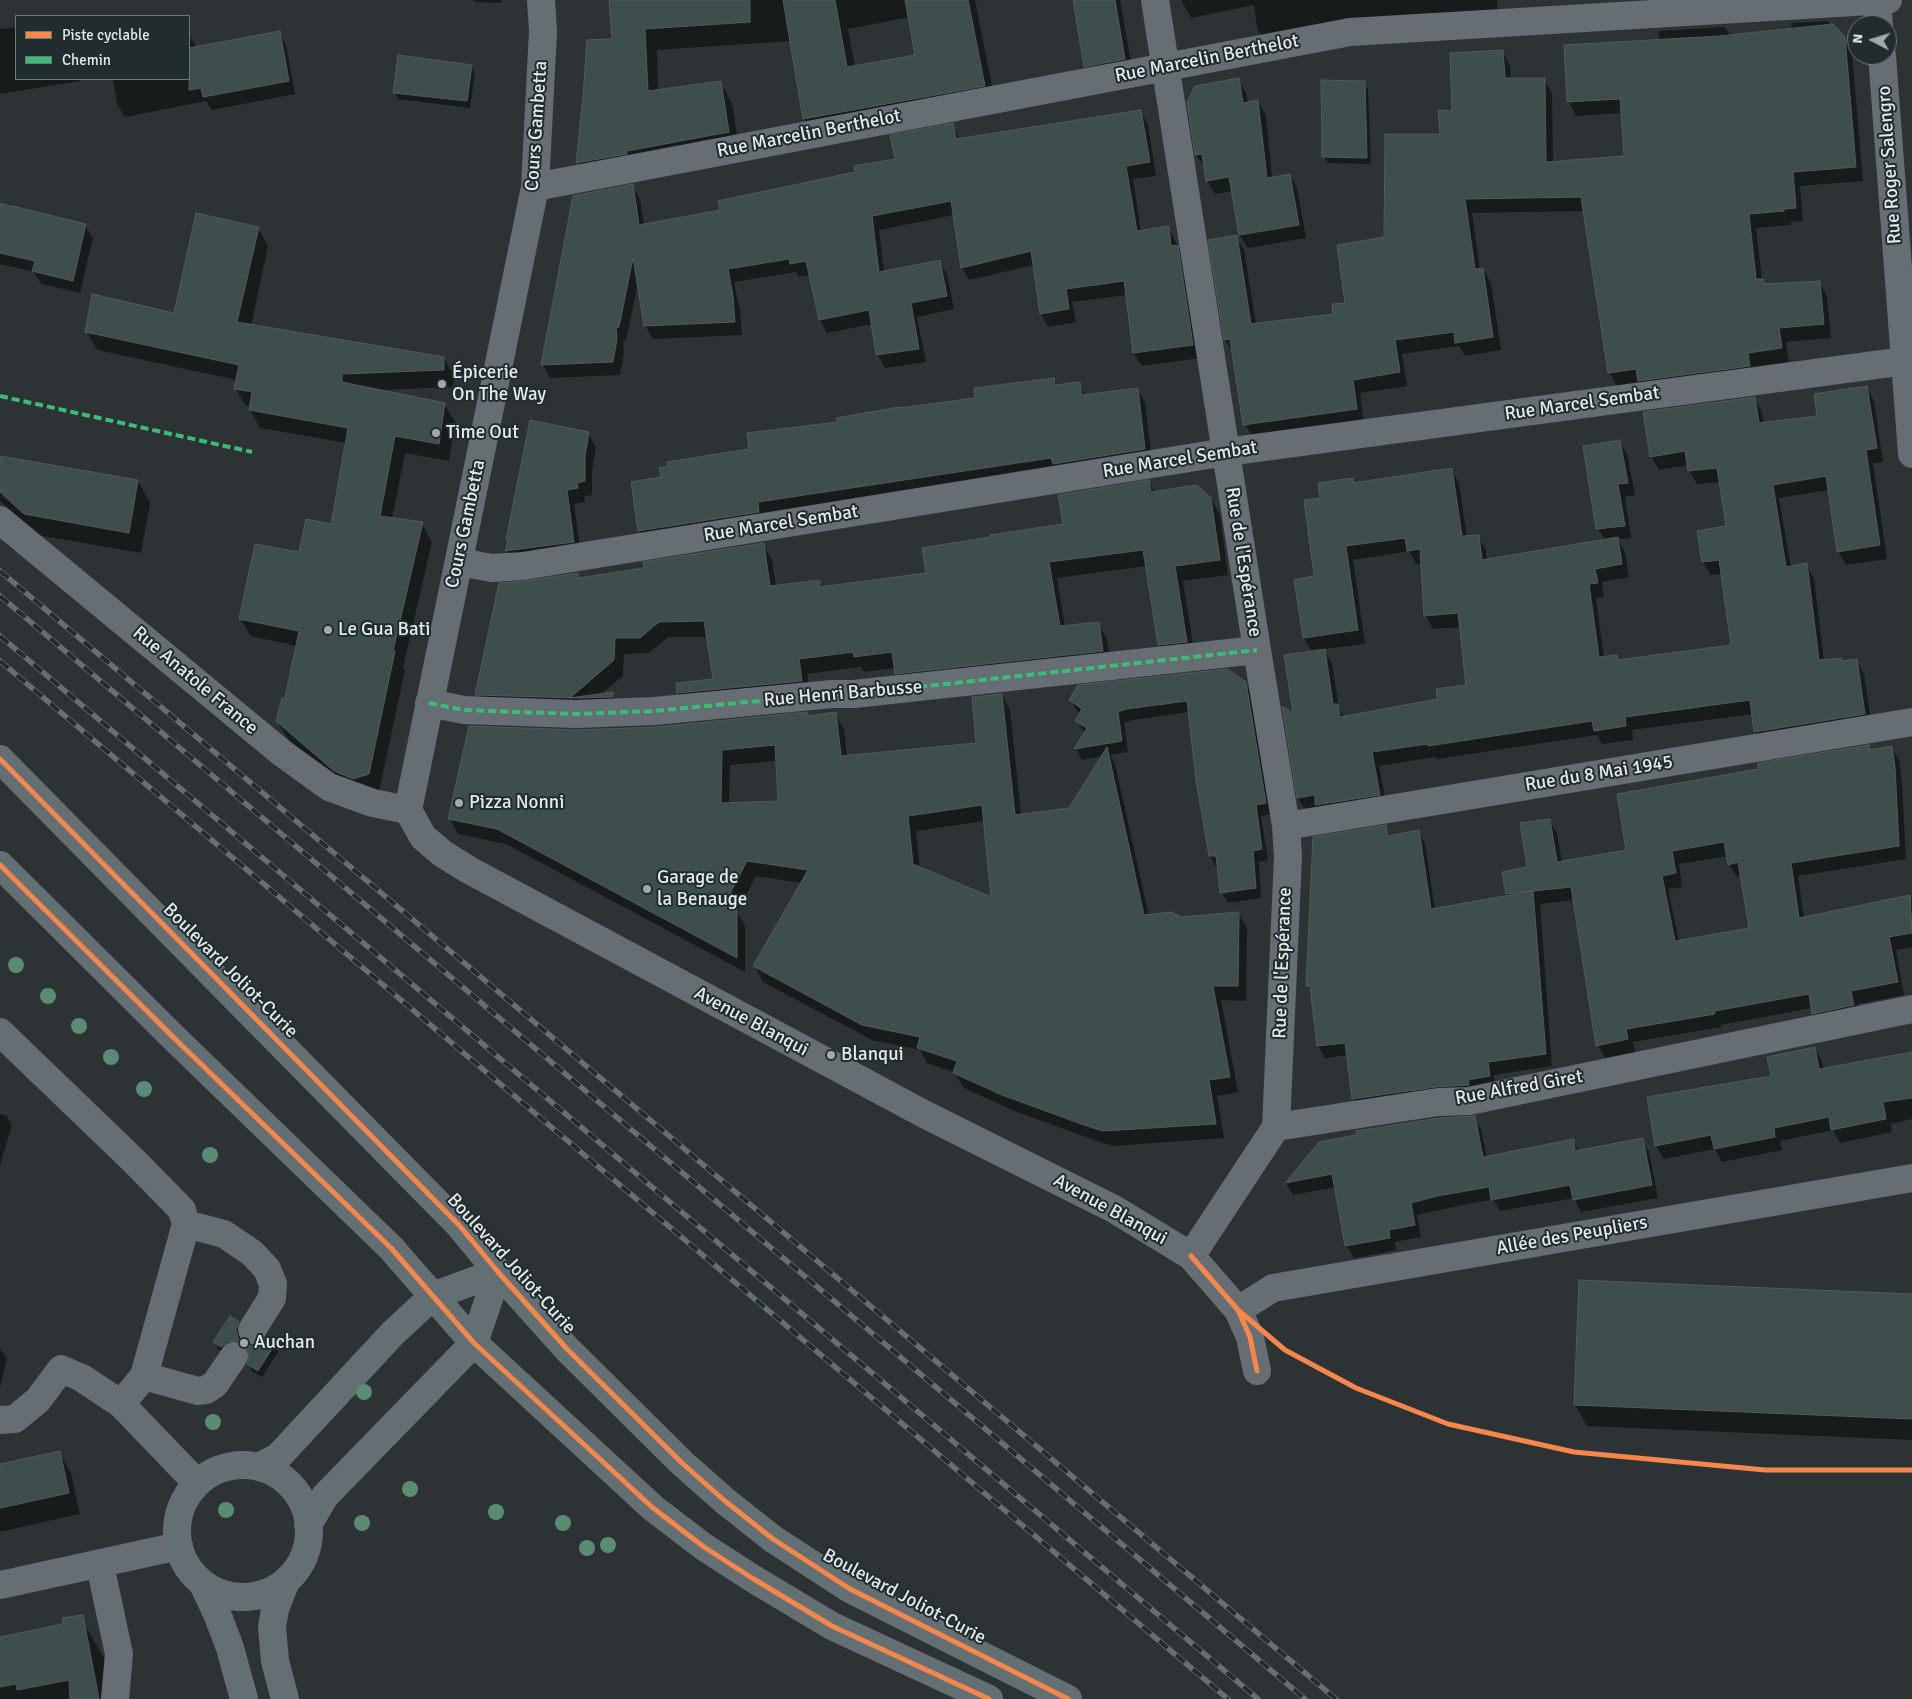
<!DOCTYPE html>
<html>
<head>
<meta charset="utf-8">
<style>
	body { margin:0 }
	#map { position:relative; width:1912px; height:1699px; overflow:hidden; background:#2d3334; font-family:Signika,sans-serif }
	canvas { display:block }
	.legend { position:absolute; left:15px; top:15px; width:175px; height:65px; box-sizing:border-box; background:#202c2d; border:1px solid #6d7879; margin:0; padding:6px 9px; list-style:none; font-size:15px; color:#e1e9ea }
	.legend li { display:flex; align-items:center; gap:10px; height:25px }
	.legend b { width:25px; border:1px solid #6d7879 }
	.north { position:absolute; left:1847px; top:15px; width:50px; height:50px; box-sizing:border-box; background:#202c2d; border:1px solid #6d7879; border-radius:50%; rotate:275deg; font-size:14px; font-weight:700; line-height:20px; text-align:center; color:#e1e9ea }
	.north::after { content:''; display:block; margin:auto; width:18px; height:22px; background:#a2a9aa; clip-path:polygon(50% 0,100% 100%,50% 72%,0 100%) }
</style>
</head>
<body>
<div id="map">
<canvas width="1912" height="1699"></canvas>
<ul class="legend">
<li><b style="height:6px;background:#f5874c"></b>Piste cyclable</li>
<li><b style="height:6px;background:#3abd76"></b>Chemin</li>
</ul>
<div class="north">N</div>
</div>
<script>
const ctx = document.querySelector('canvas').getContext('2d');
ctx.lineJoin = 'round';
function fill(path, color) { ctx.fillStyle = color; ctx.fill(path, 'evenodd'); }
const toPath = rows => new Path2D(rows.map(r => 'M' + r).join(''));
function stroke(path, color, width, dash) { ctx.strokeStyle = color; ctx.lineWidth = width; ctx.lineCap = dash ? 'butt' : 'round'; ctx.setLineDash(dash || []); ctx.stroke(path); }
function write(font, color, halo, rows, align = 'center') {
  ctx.font = font + ' Signika,sans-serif'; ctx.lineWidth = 4; ctx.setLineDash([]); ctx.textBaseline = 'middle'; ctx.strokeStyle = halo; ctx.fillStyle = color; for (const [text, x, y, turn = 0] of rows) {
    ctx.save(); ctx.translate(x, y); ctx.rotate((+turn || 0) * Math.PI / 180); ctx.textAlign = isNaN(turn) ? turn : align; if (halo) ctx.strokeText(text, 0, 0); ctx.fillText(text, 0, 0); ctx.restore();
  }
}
fill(toPath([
	[473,0,501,0,501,3,475,2],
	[610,0,975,0,996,106,816,139,804,118,791,41,657,50,658,91,720,82,732,103,740,153,589,183,578,163,585,97,614,40],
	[910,17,917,56,855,67,848,29],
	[1074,0,1120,0,1133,73,1094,80,1086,66],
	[1181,0,1497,0,1498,13,1267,45,1257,28,1254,5,1191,18],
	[1827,21,1844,38,1852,52,1863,181,1800,186,1803,221,1791,222,1791,225,1756,228,1762,280,1766,286,1819,282,1827,296,1831,338,1786,342,1789,362,1755,367,1757,380,1617,386,1609,372,1584,211,1472,213,1480,270,1483,269,1491,283,1501,350,1465,356,1459,346,1402,354,1407,386,1360,393,1364,423,1253,438,1245,424,1234,354,1225,340,1210,241,1236,237,1244,250,1256,324,1335,315,1347,304,1385,238,1454,113,1502,51,1510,65,1511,79,1544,79,1552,93,1553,162,1625,157,1622,113,1576,116,1569,102,1659,41,1659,31,1725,27,1730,35,1792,30,1791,23],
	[16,27,16,79,81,79,81,81,0,94,0,29],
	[279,32,286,45,295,94,212,110,206,101,125,117,117,104,113,79,189,79,189,39,192,39,197,48],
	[471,66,475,73,470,108,398,99,395,93],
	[1238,80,1246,93,1248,103,1258,102,1266,115,1272,179,1290,175,1297,188,1306,238,1248,248,1240,235,1233,191,1215,194,1207,181,1205,168,1196,155],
	[1364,83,1368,89,1371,164,1328,163,1324,157],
	[1141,111,1148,125,1156,176,1133,179,1141,232,1168,227,1185,259,1200,358,1142,366,1134,353,1127,295,1072,302,1076,322,1048,327,1041,314,1034,265,969,280,962,267,954,215,879,230,884,272,939,261,947,274,954,309,917,317,926,362,885,368,877,354,872,324,827,333,820,320,811,275,799,277,796,272,734,282,740,310,742,335,653,339,645,325,638,282,626,340,623,341,624,353,620,375,550,378,543,365,632,186,640,199,644,225,721,211,857,173,897,160,952,125,960,140],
	[0,202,12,205,14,208,85,225,93,238,80,293,41,284,34,272,0,264],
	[258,228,268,246,251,326,444,358,454,376,453,387,383,390,444,404,455,422,449,461,405,453,392,519,422,524,432,542,403,668,405,670,379,792,345,789,288,739,277,721,286,700,297,646,251,636,240,618,300,554,332,526,346,443,260,428,250,410,251,407,246,406,235,388,237,380,97,350,87,332,175,315],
	[1054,379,1058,386,1079,383,1086,396,1137,389,1145,402,1152,462,647,544,640,531,633,483,662,478,839,423,899,410,977,399],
	[1867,388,1874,401,1883,462,1873,463,1887,559,1846,565,1838,551,1829,490,1779,498,1791,567,1806,565,1814,578,1824,661,1856,660,1864,674,1872,727,1763,745,1755,732,1753,714,1632,730,1633,740,1602,744,1597,735,1437,759,1435,757,1379,766,1387,808,1306,811,1298,798,1284,708,1295,716,1312,652,1304,638,1316,577,1321,499,1352,479,1354,484,1451,469,1459,483,1467,537,1478,536,1486,550,1487,561,1605,540,1598,528,1620,442,1627,454,1635,495,1625,497,1631,538,1618,539,1625,552,1629,577,1602,582,1604,597,1596,598,1604,658,1616,657,1619,661,1732,646,1722,574,1711,575,1703,562,1698,532,1727,527,1720,482,1697,484,1689,470,1688,465,1659,470,1651,456,1754,398,1762,412,1764,424,1818,417],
	[1409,551,1416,564,1422,564,1426,616,1433,629,1461,627,1467,686,1439,700,1344,717,1339,708,1332,663,1324,649,1365,644,1353,560],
	[588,433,596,447,592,471,592,495,584,497,585,502,574,504,581,556,515,565,507,551,509,542,507,540],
	[0,457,138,481,150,503,141,553,37,535,0,501],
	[1149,482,1155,493,1211,499,1220,515,1228,575,1183,581,1195,657,1168,660,1159,645,1146,566,1057,578,1065,626,1098,624,1107,639,1111,666,905,689,896,673,895,668,864,672,861,667,807,674,810,696,687,708,678,693,714,680,708,637,668,637,649,653,624,654,623,676,600,695,612,693,621,709,486,710,477,695,577,574,580,579,645,569,763,544,772,560,776,586,819,581,823,588,927,574,1065,525],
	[1245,683,1252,694,1272,814,1261,816,1268,860,1259,862,1261,898,1228,903,1222,892,1218,867,1216,867,1210,856,1189,712,1133,720,1124,723,1128,752,1110,755,1115,764,1149,916,1181,919,1238,913,1247,928,1246,1001,1221,1000,1238,1092,1217,1096,1224,1138,1113,1146,1094,1140,1012,1110,964,1088,954,1072,927,1063,920,1050,872,1040,763,982,755,966,802,883,756,876,737,912,745,926,745,972,506,844,458,834,450,819,577,731,656,728,807,713,809,717,835,714,844,729,847,757,977,744,1002,695,1010,710,1021,815,1069,809,1103,756,1082,760,1076,749,1085,733,1077,721,1081,714,1077,711,1070,700],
	[777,761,779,802,729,804,730,765],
	[985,821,993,899,920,869,916,831],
	[1869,746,1871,751,1891,747,1899,760,1902,782,1906,859,1798,876,1804,918,1910,897,1912,901,1912,947,1896,950,1904,995,1858,1004,1860,1018,1821,1027,1813,1013,1812,1008,1721,1025,1721,1027,1633,1042,1635,1052,1605,1058,1598,1045,1574,900,1540,904,1552,1066,1494,1075,1496,1088,1360,1111,1353,1099,1348,1055,1325,1058,1318,1046,1312,993,1308,986,1314,838,1385,827,1391,837,1418,831,1425,844,1435,910,1508,897,1507,894,1529,868,1549,820,1557,833,1562,862,1627,851,1760,770],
	[1728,856,1729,864,1737,877,1741,876,1750,929,1679,941,1668,889,1682,887,1679,864],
	[1815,1048,1822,1062,1824,1069,1912,1053,1912,1119,1891,1124,1892,1132,1840,1143,1833,1130,1780,1141,1782,1150,1722,1162,1715,1149,1664,1159,1656,1146,1649,1098,1772,1077],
	[0,1114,7,1116,12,1125,0,1165],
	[1474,1117,1481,1129,1487,1158,1573,1141,1579,1151,1642,1140,1649,1152,1658,1198,1581,1212,1574,1198,1500,1211,1493,1199,1444,1209,1417,1215,1421,1237,1395,1242,1396,1250,1354,1258,1347,1246,1336,1187,1293,1195,1286,1183,1320,1143],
	[1912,1295,1912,1440,1587,1426,1575,1405],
	[238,1322,242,1329,240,1337,243,1344,252,1347,274,1345,278,1352,262,1377,252,1371,249,1364,250,1352,247,1349,240,1347,225,1353,218,1349,215,1342],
	[0,1349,7,1358,0,1388],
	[59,1452,71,1473,80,1514,0,1532,0,1465],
	[83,1622,106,1661,113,1699,0,1699,0,1639]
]), '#0007');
const building = toPath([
	[609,0,750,0,750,22,645,29,648,91,721,81,729,132,627,151,627,154,576,163,583,97,587,40,612,39,609,0],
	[783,0,835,0,847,67,915,55,905,0,968,0,985,86,803,119,783,0],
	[1073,0,1115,0,1125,59,1084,67,1073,0],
	[1833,24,1845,37,1856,167,1793,172,1796,208,1784,209,1784,211,1749,214,1756,279,1763,279,1764,284,1820,281,1824,324,1779,328,1782,348,1748,353,1750,366,1638,381,1636,369,1608,373,1581,197,1465,199,1475,269,1483,268,1493,337,1455,343,1454,332,1395,340,1400,372,1353,380,1357,409,1243,425,1230,339,1224,340,1208,240,1237,235,1251,324,1333,314,1332,304,1345,303,1337,245,1384,237,1385,134,1440,134,1438,110,1452,111,1450,53,1503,50,1505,78,1545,78,1546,162,1624,156,1620,99,1567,102,1564,45,1720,36,1833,24],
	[280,31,289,81,203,97,201,88,189,90,189,48,280,31],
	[398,55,472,65,467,101,393,93,398,55],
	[1239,78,1243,103,1258,100,1267,178,1290,174,1299,225,1239,235,1229,177,1206,181,1202,154,1195,155,1187,102,1195,86,1239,78],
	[1321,80,1365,81,1367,158,1322,157,1321,80],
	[1141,110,1150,162,1126,166,1137,231,1169,226,1171,246,1178,245,1193,345,1133,353,1124,281,1066,289,1069,309,1040,314,1031,251,961,268,951,201,872,216,879,272,940,260,947,296,911,303,919,349,876,355,869,310,819,320,806,261,790,264,789,259,728,269,733,296,735,322,644,326,633,258,619,327,616,328,617,339,613,362,541,365,573,196,633,184,639,225,720,210,718,201,855,172,854,166,895,159,890,135,953,123,956,139,1141,110],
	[0,203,86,224,73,281,32,271,35,261,0,253,0,203],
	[196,213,259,227,237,322,444,357,444,370,342,374,342,382,445,403,439,444,395,436,380,516,423,522,393,651,395,651,369,774,353,779,334,771,276,721,282,698,285,698,299,631,239,619,255,544,299,552,306,519,331,524,348,428,249,410,252,392,234,389,239,365,85,332,92,294,174,313,196,213],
	[1054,378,1055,385,1080,382,1082,395,1138,388,1145,449,1053,464,1051,458,758,502,759,512,638,531,631,482,661,477,659,468,668,466,667,462,749,449,747,433,837,422,836,418,899,407,899,408,975,398,974,388,1054,378],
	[1867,386,1877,448,1866,450,1880,545,1837,552,1826,476,1773,485,1786,567,1807,563,1819,660,1842,658,1842,661,1857,659,1865,714,1754,732,1750,700,1625,717,1626,726,1594,731,1592,721,1428,746,1427,744,1372,752,1380,795,1315,805,1315,795,1297,798,1282,706,1293,713,1284,655,1325,649,1333,704,1338,704,1340,717,1437,699,1436,689,1466,685,1458,613,1424,616,1420,549,1407,551,1405,538,1346,546,1358,630,1303,638,1294,580,1314,576,1304,500,1320,498,1318,483,1353,478,1353,483,1452,468,1462,536,1479,535,1482,560,1618,537,1622,564,1595,569,1598,583,1589,584,1599,657,1617,655,1618,660,1731,645,1719,560,1702,562,1697,531,1726,526,1717,468,1688,471,1685,451,1650,457,1643,412,1755,397,1759,423,1817,416,1814,394,1867,386],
	[530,420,589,432,585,456,585,481,577,483,578,488,567,490,574,542,505,551,508,540,506,540,530,420],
	[1620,440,1628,483,1618,484,1625,526,1596,529,1583,446,1620,440],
	[0,456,138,480,129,533,24,514,0,492,0,456],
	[1149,480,1151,492,1197,485,1211,498,1220,560,1175,566,1187,642,1158,645,1143,550,1049,562,1060,626,1099,622,1103,651,895,674,892,652,854,657,853,652,799,659,802,681,677,693,676,683,713,679,704,621,659,622,640,638,615,638,614,660,570,698,613,692,613,697,576,698,475,695,499,583,525,581,578,573,579,578,644,568,643,562,764,543,770,586,820,580,820,587,926,573,922,548,990,537,990,535,1063,524,1058,495,1149,480],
	[1227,669,1246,682,1266,803,1256,805,1262,849,1253,851,1256,888,1220,893,1216,856,1209,856,1196,780,1187,701,1126,709,1118,712,1122,741,1074,749,1087,728,1075,721,1082,709,1069,700,1078,685,1227,669],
	[1002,694,1015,815,1069,808,1107,747,1144,915,1171,912,1181,917,1239,912,1238,986,1213,986,1230,1077,1209,1080,1216,1124,1103,1131,1084,1125,1002,1095,953,1073,957,1061,917,1048,920,1037,862,1025,753,966,808,870,747,861,725,903,737,909,737,958,497,829,448,819,469,726,577,730,655,727,807,712,808,716,836,712,841,756,976,743,972,697,1002,694],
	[775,745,778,801,721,803,722,750,775,745],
	[982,805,991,897,913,864,908,816,982,805],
	[1869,745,1870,750,1892,746,1895,767,1899,846,1791,863,1799,918,1910,895,1912,933,1889,937,1898,982,1851,991,1854,1005,1812,1014,1809,994,1714,1011,1715,1014,1626,1029,1628,1039,1596,1046,1571,887,1506,894,1502,872,1527,867,1520,823,1550,819,1557,862,1626,850,1617,794,1758,769,1758,763,1869,745],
	[1724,842,1728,865,1738,862,1749,928,1675,941,1662,876,1676,873,1672,851,1724,842],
	[1386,825,1388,836,1419,830,1431,909,1533,891,1546,1054,1488,1062,1490,1076,1468,1080,1469,1085,1436,1087,1352,1099,1345,1043,1317,1046,1310,986,1306,986,1313,837,1386,825],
	[1815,1047,1819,1069,1912,1052,1912,1098,1883,1102,1886,1119,1831,1130,1829,1117,1774,1128,1775,1137,1714,1149,1711,1135,1655,1146,1647,1097,1771,1076,1767,1057,1815,1047],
	[1475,1116,1483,1157,1574,1139,1575,1151,1643,1138,1652,1185,1573,1200,1570,1185,1491,1200,1489,1187,1437,1196,1411,1203,1415,1225,1389,1230,1390,1238,1345,1246,1332,1174,1285,1183,1319,1142,1356,1135,1356,1131,1439,1118,1475,1116],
	[1579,1280,1912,1294,1912,1419,1574,1405,1579,1280],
	[230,1316,239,1322,236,1330,238,1338,243,1343,252,1346,260,1344,265,1338,275,1344,258,1371,247,1364,249,1358,248,1350,242,1343,236,1341,228,1342,221,1347,213,1342,230,1316],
	[60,1451,69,1493,0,1508,0,1464,60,1451],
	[83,1615,99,1699,70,1699,69,1680,17,1690,16,1684,0,1687,0,1637,63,1624,62,1618,83,1615]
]);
fill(building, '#3e4e4c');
stroke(building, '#545959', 1);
stroke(toPath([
	[1155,0,1257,650,1286,826,1288,856,1276,1127],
	[1877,0,1879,25],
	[1882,55,1912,454],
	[535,187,1350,32,1888,0],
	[0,520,282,753,329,787,373,803,408,810],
	[459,562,492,568,523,566,1226,452,1905,361],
	[429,703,464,710,576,714,654,711,832,694,854,694,1257,650],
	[408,810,423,837,443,854,469,870,924,1114,1114,1209,1191,1256,1238,1310,1250,1337,1257,1371],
	[408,810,535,187,543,31,541,0],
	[1286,826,1912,722],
	[0,1032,135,1162,182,1210,186,1224,144,1376,121,1404],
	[186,1224,224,1234,252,1253,267,1269,273,1284,272,1298,252,1330],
	[1191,1256,1276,1127,1438,1102,1469,1101,1912,1009],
	[1238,1310,1273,1288,1912,1178],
	[144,1376,198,1391,206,1390,215,1384,234,1356],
	[0,1420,15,1419,38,1400,61,1369,82,1378,121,1404,197,1483],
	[100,1565,119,1654,115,1699],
	[0,1585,179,1546]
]), '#666e73', 28);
stroke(toPath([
	[0,759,459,1225,498,1272,567,1349,682,1463,725,1501,773,1539,850,1589,1068,1699],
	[0,865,171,1035,391,1248,474,1343,653,1508,704,1547,752,1578,832,1626,989,1699],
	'177 1531a66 66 0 1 1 132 0a66 66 0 1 1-132 0Z',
	[259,1467,278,1457,393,1333,433,1296,498,1272],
	[308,1525,325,1496,474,1343,498,1272],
	[203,1584,218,1616,230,1648,244,1699],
	[285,1699,275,1661,272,1627,275,1609,286,1581]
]), '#646f74', 28);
const rail = toPath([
	[0,571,1336,1699],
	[0,596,1305,1699],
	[0,636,1258,1699],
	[0,661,1228,1699]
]);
stroke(rail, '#686f71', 5.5);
stroke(rail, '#202c2d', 4, [11]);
stroke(toPath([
	[0,396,252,452],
	[429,703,464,710,576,714,654,711,832,694,854,694,1257,650]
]), '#3abd76', 4, [8, 4]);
stroke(toPath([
	[0,759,459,1225,498,1272,567,1349,682,1463,725,1501,773,1539,850,1589,1068,1699],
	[0,865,171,1035,391,1248,474,1343,653,1508,704,1547,752,1578,832,1626,989,1699],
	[1191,1256,1238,1310,1250,1337,1257,1371],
	[1238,1310,1285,1350,1356,1388,1448,1424,1574,1452,1765,1470,1912,1470]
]), '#f5874c', 5);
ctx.fillStyle = '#5a8c72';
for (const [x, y] of [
	[16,965],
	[48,996],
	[79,1026],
	[111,1057],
	[144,1089],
	[210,1155],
	[364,1392],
	[213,1422],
	[410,1489],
	[226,1510],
	[496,1512],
	[362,1523],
	[563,1523],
	[608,1545],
	[587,1548]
]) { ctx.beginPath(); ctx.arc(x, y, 8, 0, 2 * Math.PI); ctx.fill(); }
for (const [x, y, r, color] of [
	[442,384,5,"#a2a9aa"],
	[436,433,5,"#a2a9aa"],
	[328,630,5,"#a2a9aa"],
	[459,803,5,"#a2a9aa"],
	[647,889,5,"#a2a9aa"],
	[831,1055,5,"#a2a9aa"],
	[244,1343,5,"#a2a9aa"]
]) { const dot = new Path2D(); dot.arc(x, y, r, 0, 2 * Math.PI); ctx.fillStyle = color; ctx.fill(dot); stroke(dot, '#202c2d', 2); }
write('19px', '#e1e9ea', '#202c2d', [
	["Rue Marcelin Berthelot",1207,59,-11],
	["Cours Gambetta",537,126,-86],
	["Rue Marcelin Berthelot",809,134,-11],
	["Rue Roger Salengro",1890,165,-94],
	["Rue Marcel Sembat",1582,404,-8],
	["Rue Marcel Sembat",1180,460,-9],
	["Cours Gambetta",466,524,-78],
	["Rue Marcel Sembat",781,524,-9],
	["Rue de l'Espérance",1243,562,81],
	["Rue Anatole France",195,681,40],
	["Rue Henri Barbusse",843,694,-5],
	["Rue du 8 Mai 1945",1599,774,-9],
	["Rue de l'Espérance",1283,963,-88],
	["Boulevard Joliot-Curie",230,971,45],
	["Avenue Blanqui",751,1022,28],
	["Rue Alfred Giret",1519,1088,-10],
	["Avenue Blanqui",1110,1210,29],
	["Allée des Peupliers",1572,1236,-10],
	["Boulevard Joliot-Curie",511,1264,48],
	["Boulevard Joliot-Curie",904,1597,28]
]);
write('19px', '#e1e9ea', '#202c2d', [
	["Épicerie",452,373],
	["On The Way",452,395],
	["Time Out",446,433],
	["Le Gua Bati",338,630],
	["Pizza Nonni",469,803],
	["Garage de",657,878],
	["la Benauge",657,900],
	["Blanqui",841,1055],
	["Auchan",254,1343]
], 'left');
</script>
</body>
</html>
